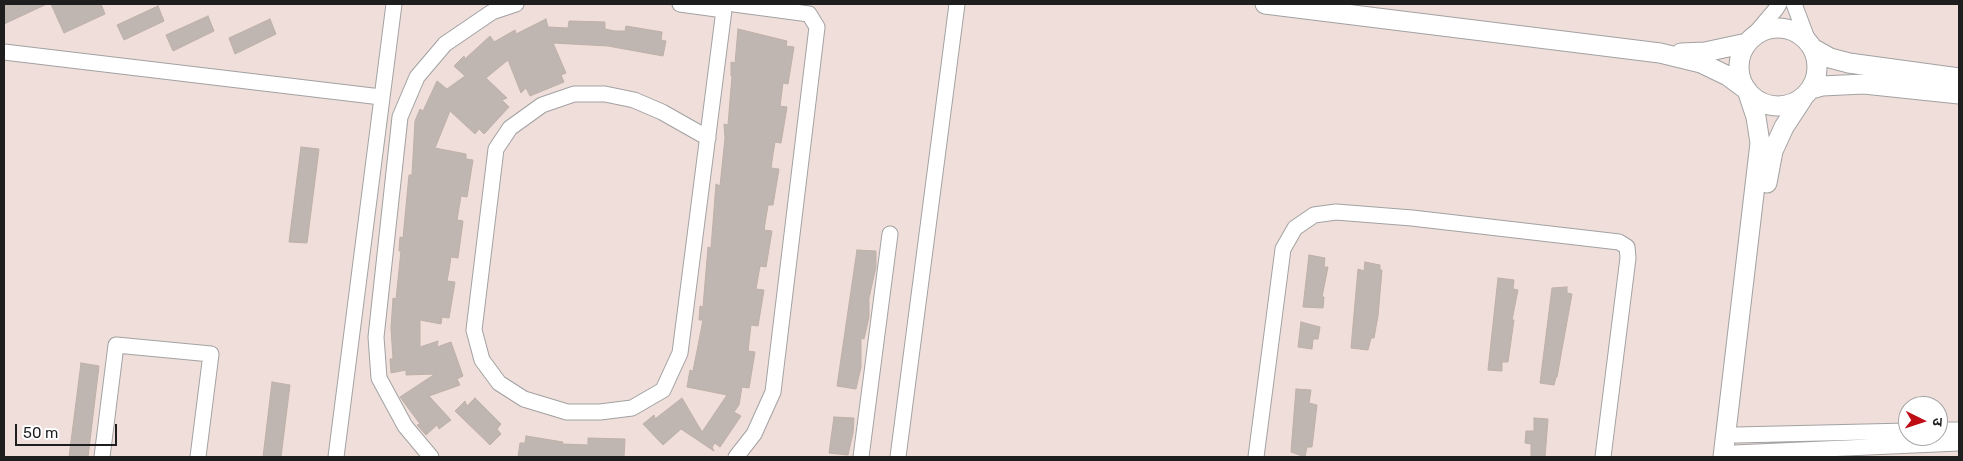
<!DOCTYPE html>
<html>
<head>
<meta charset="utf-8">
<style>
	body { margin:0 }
	#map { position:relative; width:1963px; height:461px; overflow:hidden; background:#eeebe5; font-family:Rubik,"Noto Sans Devanagari",sans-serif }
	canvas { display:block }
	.frame { position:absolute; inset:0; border:5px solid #1e1e1e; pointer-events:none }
	.north { position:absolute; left:1898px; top:396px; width:50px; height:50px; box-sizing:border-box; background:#fff; border:1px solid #a5a5a5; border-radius:50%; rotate:94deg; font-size:14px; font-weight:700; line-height:20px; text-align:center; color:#1e1e1e }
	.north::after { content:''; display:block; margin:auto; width:18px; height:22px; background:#bf0d15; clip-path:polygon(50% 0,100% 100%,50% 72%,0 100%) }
	.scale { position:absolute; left:15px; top:424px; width:102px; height:22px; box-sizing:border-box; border:2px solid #1e1e1e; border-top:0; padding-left:6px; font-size:15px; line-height:18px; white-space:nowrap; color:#1e1e1e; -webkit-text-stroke:4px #fff; paint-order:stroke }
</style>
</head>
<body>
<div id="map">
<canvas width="1963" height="461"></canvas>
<div class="frame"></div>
<div class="north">उ</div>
<div class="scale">50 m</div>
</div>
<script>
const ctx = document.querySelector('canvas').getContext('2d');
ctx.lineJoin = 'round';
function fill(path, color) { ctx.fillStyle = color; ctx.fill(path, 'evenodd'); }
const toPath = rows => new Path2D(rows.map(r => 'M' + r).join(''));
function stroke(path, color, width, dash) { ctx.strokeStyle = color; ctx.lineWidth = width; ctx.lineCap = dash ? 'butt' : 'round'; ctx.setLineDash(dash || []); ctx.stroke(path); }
fill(toPath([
	[4,4,1959,4,1959,457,4,457],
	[1908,406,1938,406,1938,436,1908,436]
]), '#efded9');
const building = toPath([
	[4,4,47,4,4,24,4,4],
	[51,4,101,4,105,14,64,33,51,4],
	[158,6,164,21,124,40,117,25,158,6],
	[208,16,214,31,173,51,166,35,208,16],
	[270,19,276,34,235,54,229,38,270,19],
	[546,19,548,27,568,28,569,21,605,22,605,29,615,31,625,31,626,26,662,32,661,40,666,41,663,56,608,46,553,43,566,73,561,75,564,82,530,96,526,88,521,93,508,60,486,78,507,98,502,100,509,107,484,134,479,129,475,134,450,111,435,148,466,154,466,159,473,160,467,197,461,196,457,220,463,221,458,258,451,257,449,270,447,281,455,282,449,318,442,317,441,324,420,320,420,347,438,341,437,347,451,342,463,376,457,379,460,385,429,396,451,420,439,429,437,425,426,435,417,425,420,424,400,397,435,374,406,375,406,370,391,373,390,359,393,359,391,328,393,298,396,299,401,251,399,251,400,237,403,238,409,175,412,175,415,121,420,109,423,111,437,81,447,89,465,76,454,66,464,56,465,59,490,36,494,42,515,30,516,34,546,19],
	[738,29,787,41,786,46,794,47,788,84,783,83,780,106,787,107,781,143,775,142,773,154,771,168,779,169,773,205,768,205,764,230,772,231,766,267,760,266,756,289,764,290,758,326,751,325,748,351,755,352,749,388,742,387,739,405,734,412,741,416,720,447,715,443,712,447,714,451,681,429,663,445,643,424,654,415,655,419,682,398,702,432,727,395,687,387,690,370,693,371,703,320,699,320,700,306,703,307,708,247,711,248,716,184,720,186,725,138,724,124,728,125,732,76,731,76,731,62,735,63,738,29],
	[301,147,319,149,307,243,289,242,301,147],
	[857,250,876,251,876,267,869,298,869,317,864,339,861,338,861,367,856,389,837,386,857,250],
	[1309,255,1325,258,1324,267,1328,267,1322,297,1324,297,1323,308,1303,307,1309,255],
	[1365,262,1380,265,1380,270,1382,270,1378,316,1374,338,1371,338,1368,350,1351,348,1358,269,1364,271,1365,262],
	[1498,278,1514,280,1513,289,1518,290,1512,320,1514,320,1508,362,1502,362,1502,371,1488,370,1498,278],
	[1567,287,1567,293,1572,294,1557,377,1556,377,1554,385,1540,383,1552,288,1567,287],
	[1301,322,1320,327,1318,339,1313,339,1312,349,1298,347,1301,322],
	[81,363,99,366,88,457,69,457,81,363],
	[272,382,290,385,281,457,263,457,272,382],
	[1296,389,1311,390,1309,403,1317,405,1312,447,1307,447,1305,457,1291,452,1296,389],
	[475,398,501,424,497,429,501,434,490,445,455,411,465,401,467,406,475,398],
	[834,417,854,418,853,433,848,455,829,453,834,417],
	[1534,418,1548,419,1545,457,1531,457,1531,444,1525,443,1526,431,1534,431,1534,418],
	[526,436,563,442,562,444,588,445,588,438,625,439,624,457,518,457,520,443,525,443,526,436]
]);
fill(building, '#bfb6b1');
stroke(building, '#bfb1a8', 1);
const minor = toPath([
	[680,4,724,10],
	[734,4,809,14,817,27,773,392,754,434,736,457],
	[1794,4,1808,41],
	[1754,35,1776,9,1779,4],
	[4,52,381,97],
	[708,138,662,112,634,100,605,94,574,94,542,105,510,128,496,149,474,330,482,360,499,383,524,399,567,412,600,412,632,408,663,390,680,353,724,10,725,4],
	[1938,430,1959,430],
	[1736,435,1908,431],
	[1734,453,1959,443],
	[102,457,116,345,211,354,198,457],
	[336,457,394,4],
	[431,457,405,426,379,378,376,337,400,117,417,77,445,44,492,12,516,4],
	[861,457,890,234],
	[898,457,957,4],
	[1256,457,1283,249,1295,228,1314,215,1336,212,1412,218,1619,242,1627,247,1628,258,1603,457]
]);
const tertiary = toPath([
	[1265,4,1660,53,1701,63,1728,76,1747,90,1756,117,1760,143,1723,457],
	'1739 67a39 39 0 1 1 78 0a39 39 0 1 1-78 0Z',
	[1814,49,1830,58,1849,63,1959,78],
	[1681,53,1705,52,1747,43],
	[1811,89,1822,86,1864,84,1959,94],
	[1767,183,1773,151,1784,127,1803,98]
]);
stroke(minor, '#a2a2a2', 17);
stroke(tertiary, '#a2a2a2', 21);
stroke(minor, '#fff', 15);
stroke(tertiary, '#fff', 19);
</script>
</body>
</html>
